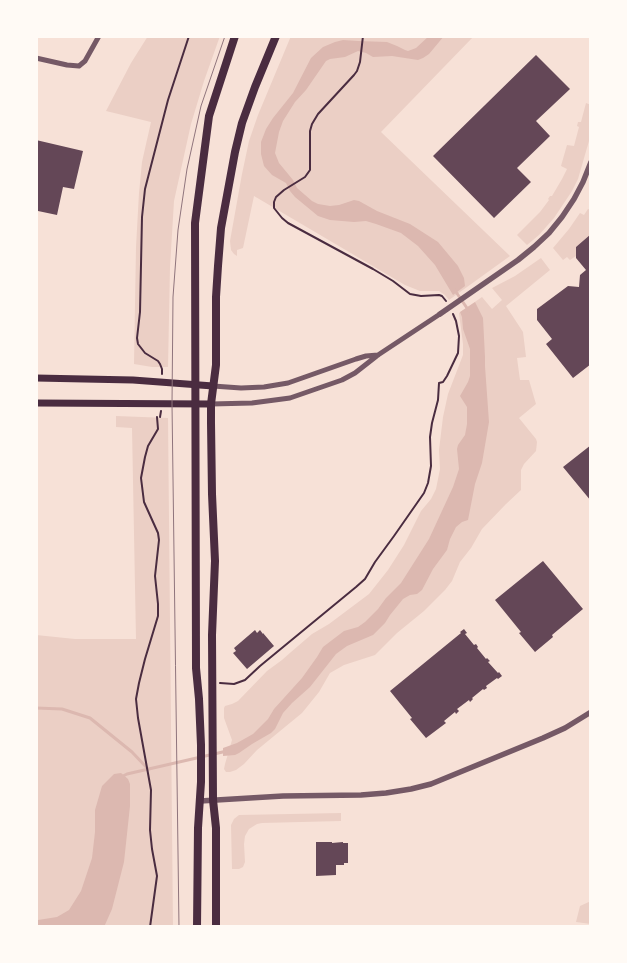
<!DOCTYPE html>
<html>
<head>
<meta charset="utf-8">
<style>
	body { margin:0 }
	#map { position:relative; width:627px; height:963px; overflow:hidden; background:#f7e1d7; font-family:"Source Sans 3",sans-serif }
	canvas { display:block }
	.frame { position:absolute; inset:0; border:38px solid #fffaf5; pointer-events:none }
</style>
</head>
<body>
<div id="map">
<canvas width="627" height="963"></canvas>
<div class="frame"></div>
</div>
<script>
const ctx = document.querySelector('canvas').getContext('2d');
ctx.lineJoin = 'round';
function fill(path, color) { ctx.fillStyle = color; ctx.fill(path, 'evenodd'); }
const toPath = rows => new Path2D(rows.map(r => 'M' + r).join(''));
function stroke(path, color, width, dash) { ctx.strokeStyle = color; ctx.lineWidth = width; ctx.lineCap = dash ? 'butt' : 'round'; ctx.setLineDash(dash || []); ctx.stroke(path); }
fill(toPath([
	[148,36,220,36,204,81,191,124,174,201,170,267,168,367,152,367,134,364,136,247,139,193,142,162,151,122,106,111,131,63],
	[291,36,474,36,381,132,510,256,449,300,445,295,439,291,420,291,405,285,254,196,243,248,237,250,237,256,234,254,231,250,230,241,242,174,249,141,258,115],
	[586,103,591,105,591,134,578,179,572,191,554,218,539,235,527,245,517,235,540,212,549,200,548,199,550,196,552,196,562,179,567,169,561,166,567,145,574,146,579,127,577,126,578,122,581,122],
	[588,209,591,210,591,234,576,247,576,256,570,260,567,257,563,260,553,248,569,229,580,213,584,215],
	[541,258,550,270,506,306,523,332,526,357,517,358,520,380,529,380,536,404,519,418,536,439,537,442,536,451,524,464,521,470,521,490,506,504,482,529,471,548,460,562,452,581,445,590,424,611,397,633,375,655,344,665,330,673,319,692,302,713,257,750,244,764,236,770,230,772,226,772,224,769,225,764,232,740,224,718,224,708,225,706,232,704,238,701,267,671,282,660,291,652,312,634,329,624,369,594,388,570,404,545,421,511,431,499,436,489,440,469,439,450,443,417,448,394,463,355,463,344,459,313,482,297,492,309,502,300,492,288,515,276],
	[116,416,168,418,173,927,36,927,36,635,75,639,136,639,132,428,116,427],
	[341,813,341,821,262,823,257,824,249,829,245,836,244,844,245,862,243,867,239,869,232,869,231,825,234,819,239,815],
	[591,901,591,924,576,922,580,906]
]), '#ebcfc5');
fill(toPath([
	[429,36,444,36,429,54,423,58,418,60,392,56,373,57,366,53,358,51,345,57,330,59,326,61,306,90,295,102,283,121,279,132,275,153,279,163,293,180,297,188,312,201,318,204,330,206,339,205,354,200,359,201,377,211,410,224,438,242,458,266,464,278,465,286,453,295,435,265,418,246,401,233,376,224,366,221,354,222,330,220,318,216,295,197,290,191,286,183,272,175,264,166,261,154,261,142,266,129,273,118,293,93,311,58,323,47,335,42,343,40,358,41,387,42,397,46,405,50,408,51,416,48],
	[475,302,483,318,485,357,485,366,489,422,482,463,475,484,468,520,462,522,456,527,450,539,447,550,433,569,422,590,417,594,410,595,403,599,390,615,385,623,373,635,347,646,336,654,310,687,292,703,283,713,275,729,271,733,252,744,239,753,235,755,223,756,223,748,237,743,253,734,268,719,274,709,302,678,317,657,323,647,344,631,358,627,365,622,378,609,386,598,401,583,429,539,453,487,459,469,457,449,458,445,465,435,467,424,467,407,460,396,468,382,470,376,470,349,463,329,462,317,460,312],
	[121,773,128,779,130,784,130,806,124,862,112,909,104,927,36,927,36,921,38,920,57,917,69,910,81,891,92,858,95,832,95,810,102,786,114,774]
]), '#dcb8b0');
stroke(toPath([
	[454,289,469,311],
	[36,708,62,709,90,718,132,752,148,769],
	[123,778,123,776,127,774,227,751]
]), '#dcb8b0', 3);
fill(toPath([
	[536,55,570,89,536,121,550,136,517,168,531,182,494,218,433,156],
	[36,140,83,151,74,189,63,187,57,215,38,211,38,209,36,209],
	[591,234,591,364,573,378,546,344,552,339,537,320,537,309,568,286,579,287,580,275,586,270,576,258,576,247],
	[591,445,591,501,563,467],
	[543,561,583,609,552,635,553,637,535,652,519,633,521,632,495,600],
	[464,629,467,633,465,634,474,645,476,644,478,647,477,648,486,659,487,658,490,661,488,662,498,673,499,672,502,676,498,679,497,678,486,686,487,688,484,690,483,689,472,698,473,699,470,702,469,700,457,709,459,711,456,714,455,712,444,721,446,723,426,738,410,719,412,718,390,691,461,633,460,632],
	[255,630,257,633,260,630,263,634,263,633,274,646,247,669,233,653,236,651,234,648],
	[316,842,332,842,332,843,343,842,343,843,348,843,348,863,344,863,344,865,336,865,336,875,316,876]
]), '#644757');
stroke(toPath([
	[363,36,360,62,357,71,354,75,318,114,312,124,310,131,310,170,305,177,284,190,276,197,274,202,274,208,282,218,288,223,373,269,393,281,410,294,421,296,439,295,442,296,446,301],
	[162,374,162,369,160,364,158,361,145,353,138,344,137,338,140,312,142,217,145,189,168,100,189,36],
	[160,417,161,411],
	[220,683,234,684,245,680,260,666,356,587,365,579,375,562,394,536,424,493,428,483,431,466,430,437,432,423,438,400,439,383,443,382,447,376,458,353,459,336,456,321,453,314],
	[150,927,157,876,152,849,150,830,151,790,138,718,136,699,139,683,145,659,158,616,158,604,155,576,159,540,158,533,144,502,141,478,145,457,148,446,158,429,157,417]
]), '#4a2c40', 2);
stroke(toPath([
	[36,58,67,65,79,66,85,61,99,36],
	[213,386,241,388,264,387,288,383,356,359,366,356,378,355],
	[211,404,252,403,290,398,342,380,355,373,378,355,440,314]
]), '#755966', 5);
stroke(toPath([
	[440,314,518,260,534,247,549,233,562,217,574,199,583,182,591,162],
	[200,801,283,796,361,795,386,793,411,789,431,784,543,738,565,728,591,712]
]), '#755966', 5.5);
stroke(toPath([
	[36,378,133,380,213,386],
	[36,403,211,404]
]), '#4a2c40', 7);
stroke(toPath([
	[197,927,198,828,201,782,201,745,199,699,196,668,195,223,209,116,235,36],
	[216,927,216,828,213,800,212,635,215,561,212,494,211,423,211,404,216,365,216,297,218,266,221,228,235,152,242,123,255,87,276,36]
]), '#4a2c40', 8);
stroke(toPath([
	[179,927,172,404,173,297,178,230,187,169,201,106,225,36]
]), '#8f747c', 1);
</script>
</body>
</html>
